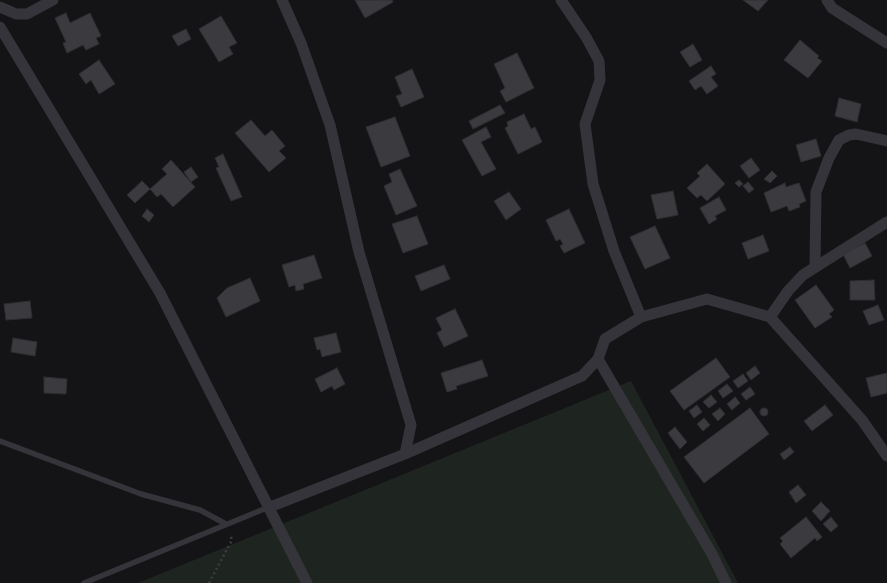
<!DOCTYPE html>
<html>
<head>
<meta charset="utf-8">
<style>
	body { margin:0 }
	canvas { display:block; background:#141315 }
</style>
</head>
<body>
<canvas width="887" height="583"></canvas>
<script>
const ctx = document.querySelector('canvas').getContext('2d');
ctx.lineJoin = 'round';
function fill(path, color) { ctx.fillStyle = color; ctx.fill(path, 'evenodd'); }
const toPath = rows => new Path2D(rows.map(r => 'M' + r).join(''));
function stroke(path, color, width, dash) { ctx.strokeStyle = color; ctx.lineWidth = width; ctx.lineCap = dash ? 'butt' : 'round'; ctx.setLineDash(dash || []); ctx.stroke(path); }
fill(toPath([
	[631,381,738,583,138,583]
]), '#1e2520');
const building = toPath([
	[355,0,392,0,393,2,365,18,355,0],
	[743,0,768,0,758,11,743,0],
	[66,13,70,23,90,13,101,36,96,38,99,44,86,50,83,45,67,53,63,43,66,42,55,18,66,13],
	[221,16,237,43,229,47,233,54,219,62,199,29,221,16],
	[186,29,191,39,178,46,172,36,186,29],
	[800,40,819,56,817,58,822,61,808,78,784,60,800,40],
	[693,44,702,60,690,67,680,52,693,44],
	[517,53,534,88,506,102,500,91,505,88,494,64,517,53],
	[99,60,115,84,99,94,91,80,86,84,79,74,99,60],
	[711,66,716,74,711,77,718,86,707,94,701,86,695,90,689,81,711,66],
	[412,69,424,97,401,107,396,96,402,94,395,77,412,69],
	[839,98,861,104,857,122,835,116,839,98],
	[500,105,505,113,473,129,469,121,500,105],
	[524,114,531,129,535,127,542,142,518,154,505,128,508,126,507,122,524,114],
	[395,117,410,156,381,167,366,127,395,117],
	[251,120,265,136,272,130,285,146,279,151,286,158,269,172,235,133,251,120],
	[486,127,491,137,481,142,496,169,482,176,462,140,486,127],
	[816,139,821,156,801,162,796,145,816,139],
	[223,154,242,197,231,201,216,168,219,167,215,158,223,154],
	[751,158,760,170,749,178,740,166,751,158],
	[171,160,195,187,173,207,161,194,157,197,150,189,167,174,162,169,171,160],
	[707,164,725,184,707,201,701,195,697,198,687,188,700,176,697,173,707,164],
	[191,167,198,177,191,182,184,172,191,167],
	[400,169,417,206,396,215,384,186,392,182,389,174,400,169],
	[772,171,777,176,770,183,764,179,772,171],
	[739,180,743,184,739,187,735,183,739,180],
	[142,181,150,189,135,203,127,195,142,181],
	[748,182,754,189,749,193,743,186,748,182],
	[785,183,786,187,799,183,806,201,799,204,800,207,789,211,787,206,771,212,764,193,785,183],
	[673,191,678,215,657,219,651,195,673,191],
	[509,192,521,209,506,220,494,201,509,192],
	[719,197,726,210,715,216,717,219,709,224,700,208,719,197],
	[147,209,154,215,149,222,142,216,147,209],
	[569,209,585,243,564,253,560,246,563,244,560,239,556,241,546,220,569,209],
	[417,216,428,244,403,253,392,224,417,216],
	[655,226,670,258,645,269,630,237,655,226],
	[763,235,769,251,748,259,742,243,763,235],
	[865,243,872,256,850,268,843,254,865,243],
	[314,255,322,278,303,284,304,289,296,291,295,285,289,287,282,265,314,255],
	[444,265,450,279,421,291,415,276,444,265],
	[250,278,260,301,226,317,217,298,227,288,250,278],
	[874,280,875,300,850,300,850,281,874,280],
	[816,285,834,310,829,314,832,317,815,328,795,300,816,285],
	[30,301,32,318,6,320,4,304,30,301],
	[878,305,884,320,869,325,863,311,878,305],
	[455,309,468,336,444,347,437,333,442,330,436,318,455,309],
	[336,333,341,352,322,357,320,349,317,350,314,338,336,333],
	[13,338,37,342,35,356,11,352,13,338],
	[716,358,730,377,684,410,670,391,716,358],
	[482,360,488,376,456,386,457,389,447,392,441,373,482,360],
	[755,366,760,373,751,380,746,373,755,366],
	[337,368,345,384,334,390,332,386,321,392,315,379,337,368],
	[887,373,887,393,871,397,866,378,887,373],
	[743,374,748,381,738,388,733,381,743,374],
	[44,377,67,379,66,394,44,393,44,377],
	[727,384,733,391,723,398,718,391,727,384],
	[750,387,755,394,746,400,741,394,750,387],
	[711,395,717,402,709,408,703,402,711,395],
	[735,397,740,403,732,410,727,404,735,397],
	[697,405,702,412,694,418,689,411,697,405],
	[825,405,833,415,812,431,804,421,825,405],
	[720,408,725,414,718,421,712,414,720,408],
	[750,408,769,434,704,483,684,457,750,408],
	'760 412a4 4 0 1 1 8 0a4 4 0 1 1-8 0Z',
	[704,418,710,425,703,431,697,424,704,418],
	[675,427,687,442,680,449,668,433,675,427],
	[790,447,794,452,784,460,780,454,790,447],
	[798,485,806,495,796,503,789,492,798,485],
	[821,502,830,511,821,521,812,511,821,502],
	[806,517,822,537,817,541,815,538,791,558,780,544,783,541,780,538,806,517],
	[831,517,838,526,831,532,823,524,831,517]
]);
fill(building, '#3b3b3f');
stroke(building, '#2e2d31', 1);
stroke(toPath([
	[209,583,232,540,230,534]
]), '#3b3b41', 2.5, [2, 3]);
stroke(toPath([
	[0,441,141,494,200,510,226,524],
	[84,583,269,507]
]), '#35343a', 5.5);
stroke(toPath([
	[282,0,301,43,330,125,359,252,411,425,405,454],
	[561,0,586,37,599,61,600,80,585,124,593,184,614,251,641,317],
	[827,0,832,8,887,43],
	[0,7,16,14,27,14,53,0],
	[0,27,160,293,307,583],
	[815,266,816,192,829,158,839,140,849,135,856,134,887,141],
	[770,317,788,291,803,275,887,222],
	[598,359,712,554,726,583],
	[270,507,405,454,582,376,598,359,605,339,641,317,707,299,770,317,862,420,887,456]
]), '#35343a', 11);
</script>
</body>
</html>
